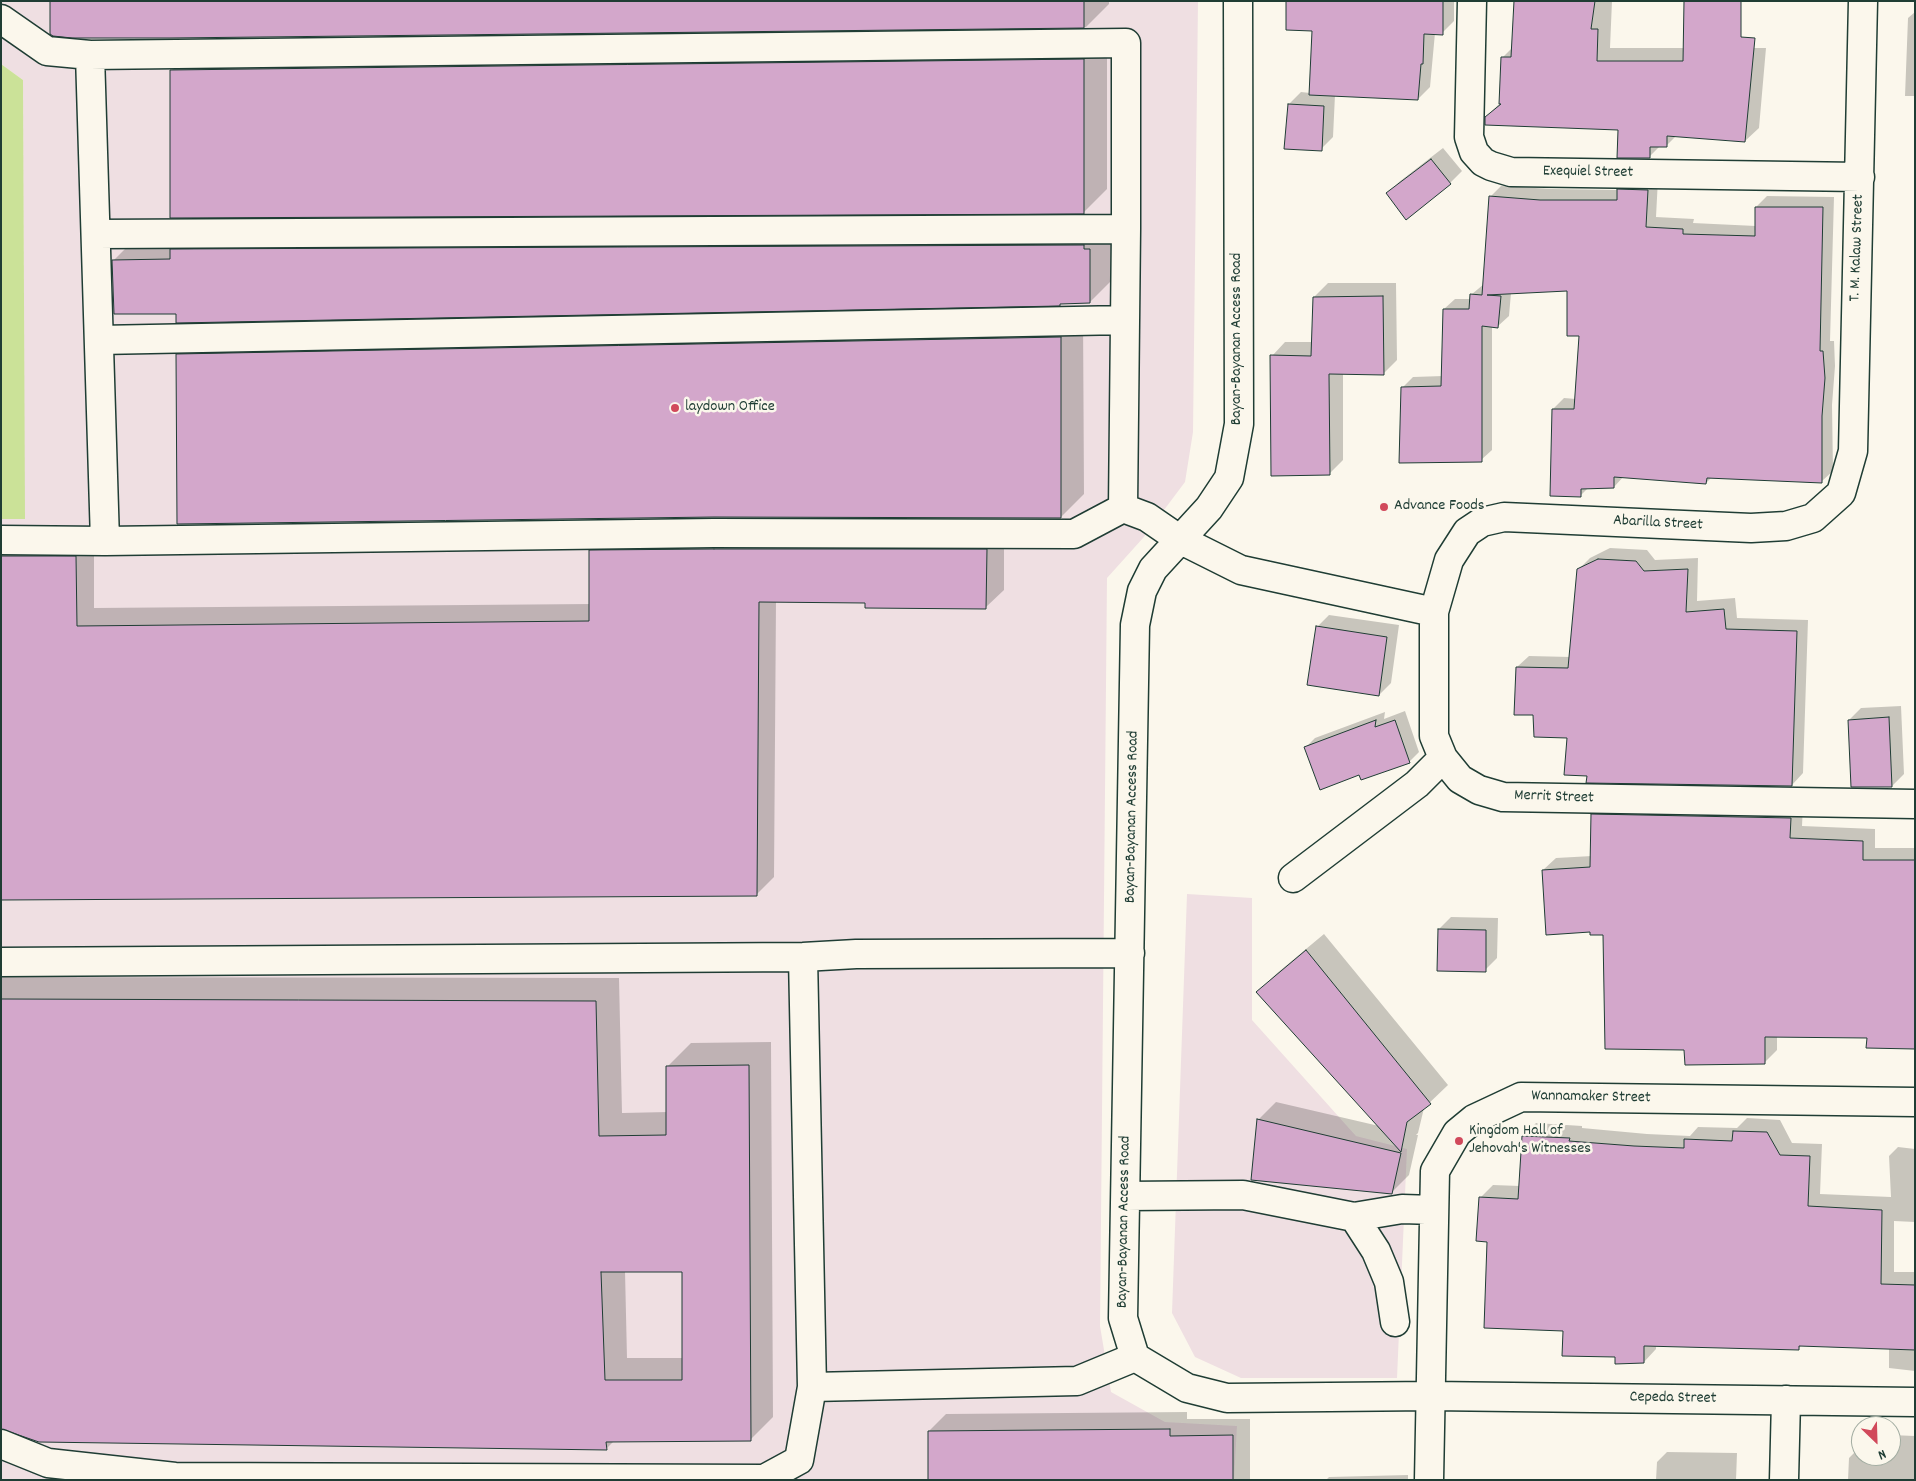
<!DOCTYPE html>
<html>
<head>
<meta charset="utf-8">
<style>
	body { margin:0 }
	#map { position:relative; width:1916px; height:1481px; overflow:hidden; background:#fbf7ec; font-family:Dekko,sans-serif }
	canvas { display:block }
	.frame { position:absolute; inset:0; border:2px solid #1f3d34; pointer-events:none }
	.north { position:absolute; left:1851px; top:1416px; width:50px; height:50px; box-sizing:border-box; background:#fbf7ec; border:1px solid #a3ada2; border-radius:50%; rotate:156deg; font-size:14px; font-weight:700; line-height:20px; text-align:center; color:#1f3d34 }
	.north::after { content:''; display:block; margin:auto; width:18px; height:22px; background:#d1495b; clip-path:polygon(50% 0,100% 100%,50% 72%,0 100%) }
</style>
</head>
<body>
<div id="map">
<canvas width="1916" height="1481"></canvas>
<div class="frame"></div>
<div class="north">N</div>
</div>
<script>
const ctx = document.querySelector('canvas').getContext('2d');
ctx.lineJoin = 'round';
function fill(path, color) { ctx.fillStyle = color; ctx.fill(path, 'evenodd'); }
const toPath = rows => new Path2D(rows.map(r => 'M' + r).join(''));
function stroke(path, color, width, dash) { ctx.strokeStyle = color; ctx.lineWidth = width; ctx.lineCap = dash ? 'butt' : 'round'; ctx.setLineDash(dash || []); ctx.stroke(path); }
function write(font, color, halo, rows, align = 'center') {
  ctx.font = font + ' Dekko,sans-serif'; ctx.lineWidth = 5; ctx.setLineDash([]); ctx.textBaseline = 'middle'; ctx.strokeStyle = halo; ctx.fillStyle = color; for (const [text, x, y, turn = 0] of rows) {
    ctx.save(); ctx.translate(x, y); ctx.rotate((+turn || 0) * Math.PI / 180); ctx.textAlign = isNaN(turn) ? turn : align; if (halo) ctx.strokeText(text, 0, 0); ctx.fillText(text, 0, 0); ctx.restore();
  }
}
fill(toPath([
	[1,1,1198,1,1193,432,1185,482,1143,538,1107,578,1100,1326,1111,1392,1165,1422,1237,1426,1234,1480,1,1480,1,519,24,519,23,80,1,64],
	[1187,894,1252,898,1252,1020,1356,1136,1407,1149,1397,1378,1241,1378,1195,1357,1172,1313]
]), '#efdfe2');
fill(toPath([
	[1,64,23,80,25,519,1,519]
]), '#cbe298');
fill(toPath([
	[51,1,1109,1,1109,4,1086,27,170,37],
	[1288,1,1454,1,1454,21,1442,33,1435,33,1430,87,1418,99,1335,95,1333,137,1321,149,1289,104,1301,92,1310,93,1313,30],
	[1515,1,1612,1,1610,48,1766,48,1759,128,1745,141,1676,136,1666,146,1660,146,1649,157,1619,129,1486,117,1500,103,1502,58,1512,48],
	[1915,12,1915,96,1905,96,1908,18],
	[1107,36,1107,189,1084,212,172,70,195,47],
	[1443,148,1462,171,1450,183,1388,194,1399,182],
	[1629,179,1658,179,1656,217,1694,219,1693,223,1756,226,1756,207,1767,196,1834,197,1830,341,1834,341,1835,366,1832,405,1833,471,1822,481,1712,477,1706,483,1624,476,1614,487,1589,487,1580,496,1553,409,1564,398,1576,399,1581,335,1569,289,1511,293,1509,316,1498,326,1492,326,1492,450,1481,460,1402,388,1413,377,1443,376,1444,309,1455,299,1471,299,1472,294,1484,284,1490,197,1501,186,1552,189,1618,190],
	[1113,226,1113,279,1090,302,1062,302,1060,304,177,312,113,261,137,237],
	[1328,283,1396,283,1397,360,1383,374,1343,373,1343,460,1329,474,1272,356,1285,342,1313,342,1314,297],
	[1083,314,1084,494,1061,517,714,516,177,355,201,331],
	[1004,532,1004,590,986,607,867,602,776,601,774,877,756,895,1,899,1,533,94,539,94,608,591,604,591,551,608,533],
	[1610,548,1647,550,1655,560,1698,558,1697,601,1735,598,1737,618,1808,620,1803,773,1792,785,1568,737,1534,714,1517,667,1529,656,1571,657,1578,570,1590,558],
	[1329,615,1399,625,1391,683,1379,695,1317,627],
	[1901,706,1904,774,1892,786,1849,720,1861,708],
	[1405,711,1419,752,1409,762,1306,747,1315,738,1385,712,1384,719],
	[1604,802,1803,805,1802,826,1875,829,1875,848,1915,848,1915,1047,1868,1037,1777,1036,1777,1050,1764,1063,1686,1049,1605,934,1591,931,1543,870,1556,858,1592,856,1592,815],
	[1451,917,1498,918,1497,958,1485,970,1439,929],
	[1324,934,1448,1085,1424,1108,1418,1133,1416,1135,1418,1135,1409,1175,1391,1193,1258,1120,1276,1102,1379,1126,1258,992,1276,974],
	[1,977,619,978,622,1113,668,1112,668,1066,691,1043,771,1042,773,1417,750,1440,614,1441,606,1449,1,1428],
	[625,1271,683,1271,683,1358,627,1358],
	[1747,1118,1780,1120,1792,1143,1822,1144,1820,1194,1891,1197,1889,1156,1898,1147,1915,1149,1915,1222,1894,1221,1894,1272,1915,1272,1915,1371,1889,1368,1889,1348,1802,1345,1798,1349,1656,1346,1656,1349,1644,1362,1616,1356,1564,1330,1488,1241,1480,1198,1493,1185,1520,1186,1523,1136,1536,1123,1582,1126,1582,1128,1647,1134,1690,1136,1698,1127,1737,1128],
	[1187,1412,1187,1419,1250,1419,1250,1480,929,1480,929,1431,946,1414],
	[1891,1435,1915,1436,1915,1480,1848,1480,1849,1458,1861,1446,1861,1456,1891,1456],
	[1667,1452,1737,1453,1736,1480,1656,1480,1657,1462],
	[1408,1475,1408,1480,1326,1480,1329,1477]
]), '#0003');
const building = toPath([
	[50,1,1084,1,1084,28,170,38,72,38,53,36,50,34,50,1],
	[1286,1,1443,1,1443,35,1424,34,1423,64,1421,64,1418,100,1309,95,1312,31,1286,30,1286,1],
	[1514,1,1595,1,1591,29,1598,29,1597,61,1683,61,1684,1,1741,1,1741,37,1755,38,1745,142,1667,136,1667,147,1650,147,1650,158,1617,158,1618,130,1485,125,1485,117,1501,104,1499,104,1501,57,1511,57,1514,1],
	[1084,59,1084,214,170,218,170,70,1084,59],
	[1288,104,1324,106,1322,151,1284,149,1288,104],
	[1431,159,1451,184,1406,220,1386,193,1431,159],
	[1617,189,1648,190,1646,227,1683,229,1683,234,1755,236,1755,207,1823,207,1820,351,1823,351,1825,378,1822,416,1822,483,1707,478,1706,484,1614,477,1614,488,1581,489,1581,497,1550,496,1552,409,1574,409,1579,336,1567,336,1567,291,1487,295,1501,296,1498,328,1482,326,1482,462,1399,463,1401,387,1441,386,1443,309,1469,309,1470,294,1482,295,1489,196,1540,200,1617,200,1617,189],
	[1084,245,1084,249,1090,249,1090,303,1060,304,1060,306,176,323,176,314,114,314,112,260,170,259,170,249,1084,245],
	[1383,296,1384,375,1329,374,1330,475,1271,476,1270,355,1311,356,1313,297,1383,296],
	[1061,337,1061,518,714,517,177,524,176,354,1061,337],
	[714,549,987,549,986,609,865,608,865,603,759,602,757,896,1,900,1,556,76,556,77,626,589,621,589,550,714,549],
	[1598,559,1636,561,1644,571,1688,569,1686,612,1724,609,1726,629,1797,631,1792,786,1586,783,1587,776,1564,775,1567,738,1534,737,1533,715,1514,715,1516,667,1568,668,1577,569,1598,559],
	[1316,626,1387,637,1379,696,1307,685,1316,626],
	[1889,717,1892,787,1851,787,1848,720,1889,717],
	[1376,720,1375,727,1395,720,1410,763,1361,780,1359,775,1320,790,1304,747,1376,720],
	[1591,814,1791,818,1790,838,1863,841,1863,860,1915,860,1915,1049,1866,1048,1867,1038,1765,1037,1765,1064,1685,1065,1684,1050,1605,1049,1603,935,1590,935,1590,932,1546,935,1542,870,1590,867,1591,814],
	[1438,929,1486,930,1486,972,1437,971,1438,929],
	[1306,950,1431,1104,1407,1122,1401,1152,1256,992,1306,950],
	[1,999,596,1001,599,1136,666,1135,666,1066,749,1065,751,1441,606,1442,607,1450,39,1442,1,1429,1,999],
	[601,1272,682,1272,682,1380,605,1380,601,1272],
	[1257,1119,1401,1153,1392,1194,1251,1180,1257,1119],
	[1733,1131,1767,1132,1780,1155,1810,1156,1808,1206,1882,1210,1881,1284,1915,1285,1915,1350,1799,1346,1799,1350,1644,1346,1644,1363,1615,1364,1615,1357,1562,1356,1563,1331,1484,1328,1487,1242,1476,1241,1479,1197,1518,1199,1522,1136,1570,1138,1569,1141,1634,1146,1684,1148,1684,1139,1732,1141,1733,1131],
	[1170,1429,1170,1436,1233,1435,1233,1480,928,1480,928,1431,1170,1429]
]);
fill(building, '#d3a7cb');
stroke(building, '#1f3d34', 1);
const minor = toPath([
	[1238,1,1239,424,1229,478,1209,508,1153,569,1142,591,1135,625,1123,1318,1135,1357,1187,1388,1227,1398,1431,1396,1915,1402],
	[1472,1,1469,137,1474,152,1483,162,1491,166,1511,172,1860,177],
	[1863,1,1853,451,1841,493,1813,518,1786,526,1751,528,1504,517,1482,522,1467,532,1449,560,1434,612,1434,736,1443,758,1460,779,1479,790,1503,797,1915,804],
	[1,19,47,51,90,55,1126,43,1126,229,1123,508],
	[90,55,105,541],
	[96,234,1126,229],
	[99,340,1125,320],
	[1,540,105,541,714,533,1074,534,1123,508,1147,517,1179,539,1241,570,1434,612],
	[1293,878,1417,784,1443,758],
	[1,962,803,957,856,954,1130,953],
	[1126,1196,1243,1195,1354,1217,1376,1251,1389,1282,1395,1322],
	[1354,1217,1402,1209,1434,1210],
	[812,1387,1077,1381,1135,1357],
	[1,1444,48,1463,175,1477,764,1479,799,1460,812,1387,803,957],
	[1429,1480,1435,1171,1457,1133,1474,1119,1521,1097,1915,1102],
	[1784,1480,1786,1400]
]);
stroke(minor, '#1f3d34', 31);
stroke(minor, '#fbf7ec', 28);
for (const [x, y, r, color] of [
	[675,408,5,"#d1495b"],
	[1384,507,5,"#d1495b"],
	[1459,1141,5,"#d1495b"]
]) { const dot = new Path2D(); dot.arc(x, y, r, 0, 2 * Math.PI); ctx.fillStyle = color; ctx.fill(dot); stroke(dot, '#fbf7ec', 2); }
write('16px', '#1f3d34', '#fbf7ec', [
	["Exequiel Street",1588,173,1],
	["T. M. Kalaw Street",1858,248,-88],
	["Bayan-Bayanan Access Road",1238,339,-90],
	["Abarilla Street",1658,524,3],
	["Merrit Street",1554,798,2],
	["Bayan-Bayanan Access Road",1133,817,-89],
	["Wannamaker Street",1591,1098,1],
	["Bayan-Bayanan Access Road",1125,1222,-89],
	["Cepeda Street",1673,1399,1]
]);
write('16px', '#1f3d34', '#fbf7ec', [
	["laydown Office",685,408],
	["Advance Foods",1394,507],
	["Kingdom Hall of",1469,1132],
	["Jehovah's Witnesses",1469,1150]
], 'left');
</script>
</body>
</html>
